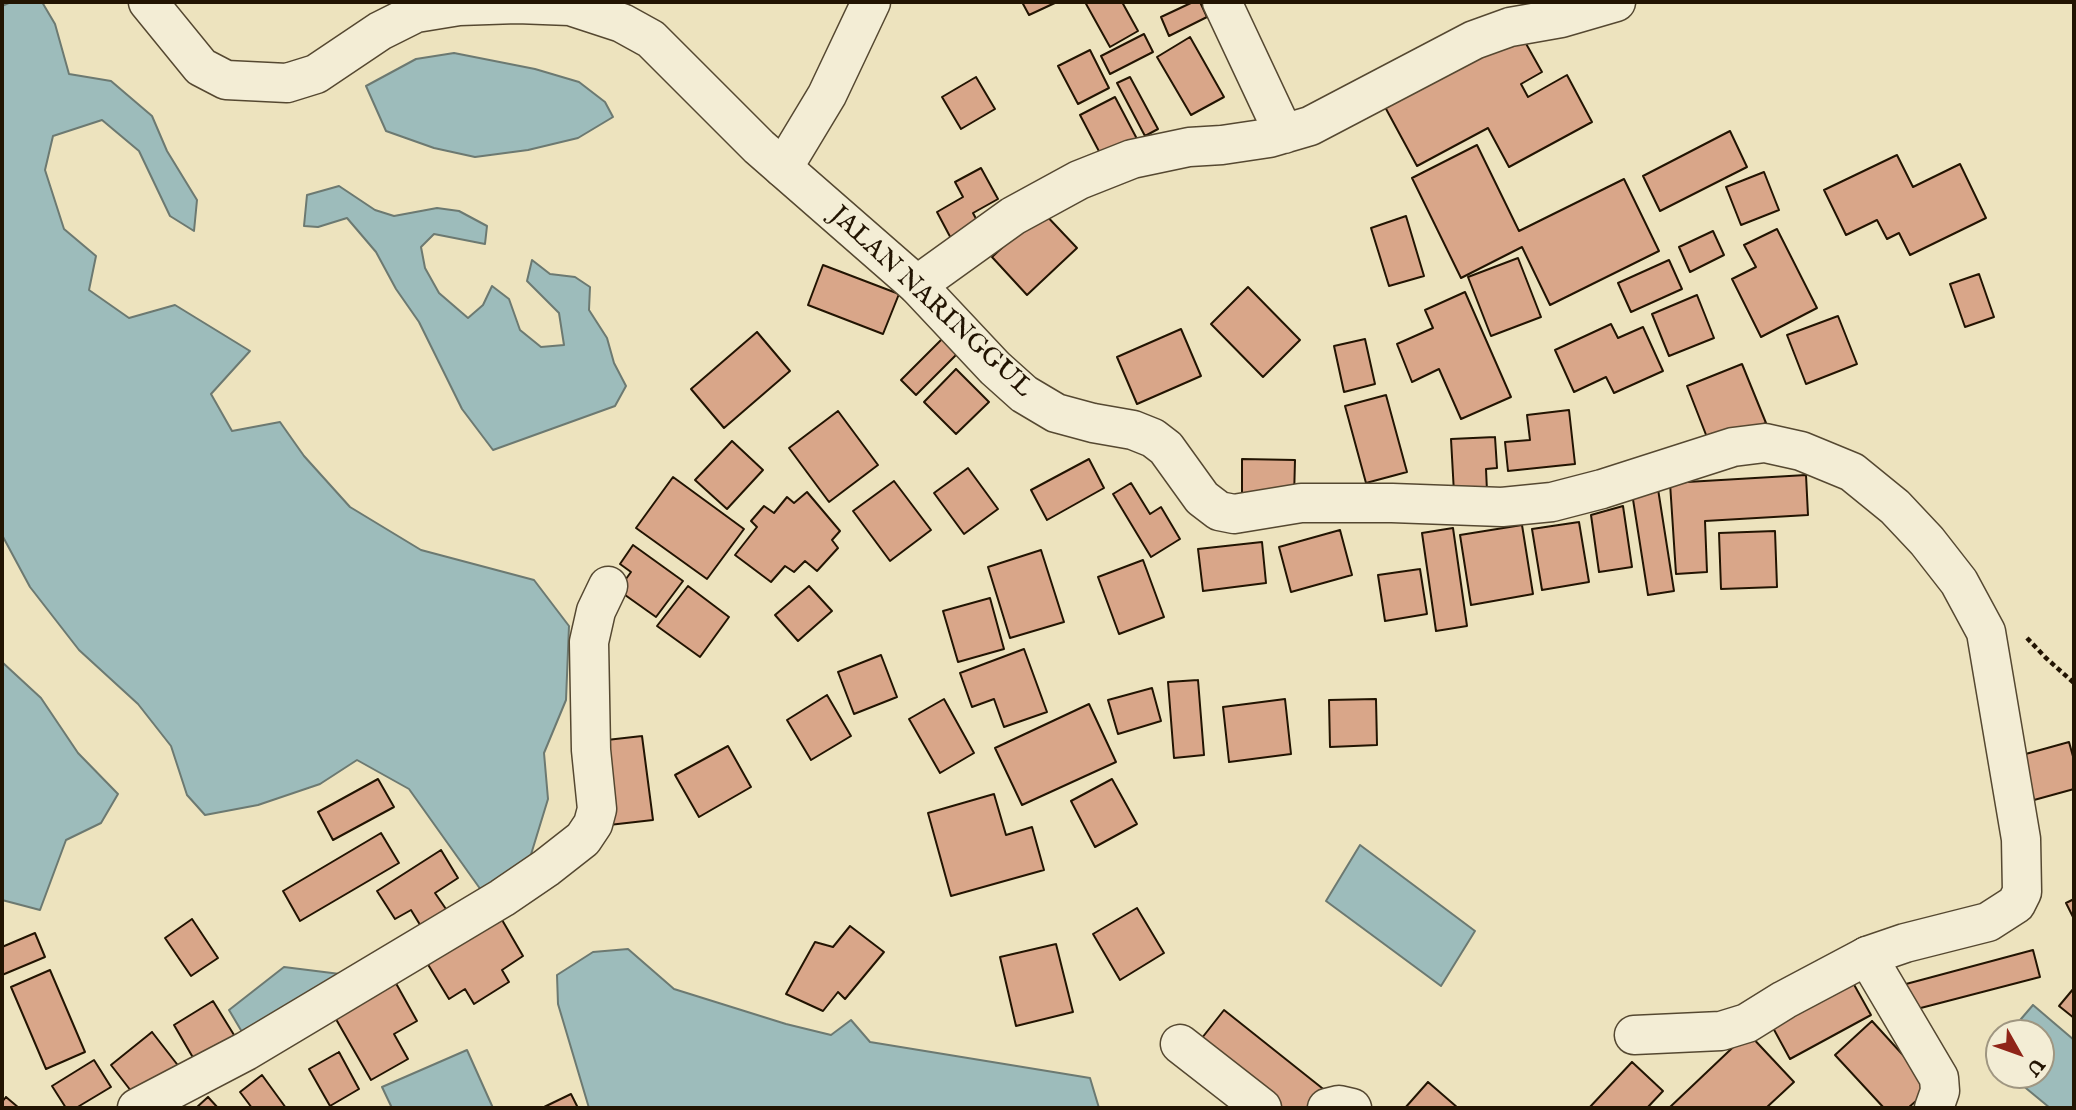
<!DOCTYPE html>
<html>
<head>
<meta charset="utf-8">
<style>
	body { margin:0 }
	#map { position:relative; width:2076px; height:1110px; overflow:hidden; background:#ede3be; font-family:"IM FELL English",serif }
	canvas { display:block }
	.frame { position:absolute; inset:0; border:4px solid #221402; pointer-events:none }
	.north { position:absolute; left:1985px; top:1019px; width:70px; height:70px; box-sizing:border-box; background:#f3edd5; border:2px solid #9f9681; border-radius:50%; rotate:130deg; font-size:19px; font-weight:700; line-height:28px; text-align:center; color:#221402 }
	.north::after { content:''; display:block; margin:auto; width:24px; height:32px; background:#8f2418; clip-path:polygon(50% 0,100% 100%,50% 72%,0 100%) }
</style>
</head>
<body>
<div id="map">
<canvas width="2076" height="1110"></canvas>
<div class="frame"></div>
<div class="north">U</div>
</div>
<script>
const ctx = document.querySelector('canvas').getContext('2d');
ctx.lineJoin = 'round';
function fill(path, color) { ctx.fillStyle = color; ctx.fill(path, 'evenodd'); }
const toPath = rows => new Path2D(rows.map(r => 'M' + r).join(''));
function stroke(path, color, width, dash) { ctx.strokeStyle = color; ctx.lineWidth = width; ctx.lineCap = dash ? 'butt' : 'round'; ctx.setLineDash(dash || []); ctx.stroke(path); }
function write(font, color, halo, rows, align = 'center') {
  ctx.font = font + ' "IM FELL English",serif'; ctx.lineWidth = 5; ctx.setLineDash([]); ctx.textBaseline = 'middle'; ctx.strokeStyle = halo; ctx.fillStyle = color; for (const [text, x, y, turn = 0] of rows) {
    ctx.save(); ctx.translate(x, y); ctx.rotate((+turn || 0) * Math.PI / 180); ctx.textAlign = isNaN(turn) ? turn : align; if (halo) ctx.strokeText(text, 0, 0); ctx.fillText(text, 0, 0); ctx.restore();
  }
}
const water = toPath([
	[11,2,42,2,55,24,69,74,111,81,152,116,167,151,197,200,194,231,170,216,139,151,102,120,53,136,45,170,64,229,96,256,89,290,129,318,175,305,250,351,211,394,232,431,280,422,304,456,350,507,421,550,534,580,569,626,566,700,544,753,548,799,529,861,481,890,409,789,357,760,320,784,258,805,205,815,187,795,171,746,138,704,79,650,30,587,2,535,2,6,11,2],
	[454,53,535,69,579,82,605,102,613,117,578,138,528,150,475,157,434,148,386,131,366,86,416,59,454,53],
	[339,186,375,210,394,216,437,208,459,211,487,226,485,244,434,234,421,247,425,268,439,293,468,318,483,305,492,286,509,299,520,330,541,347,564,345,559,313,527,281,532,260,550,274,575,277,590,287,589,310,607,338,614,363,626,386,615,406,493,450,462,409,419,322,396,289,376,252,347,218,318,227,304,226,307,195,339,186],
	[2,662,41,698,78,753,118,794,101,823,66,840,40,910,2,900,2,662],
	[1360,845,1475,931,1441,986,1326,901,1360,845],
	[628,949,674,989,786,1024,831,1035,851,1020,870,1042,1090,1078,1099,1108,589,1108,558,1004,557,975,593,952,628,949],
	[284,967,356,976,248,1042,229,1010,284,967],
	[2033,1005,2074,1040,2074,1108,2050,1108,2010,1075,2041,1075,2041,1033,2009,1033,2033,1005],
	[467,1050,493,1108,392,1108,382,1087,467,1050]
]);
fill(water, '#9dbcbb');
stroke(water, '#6c7971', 2);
const building = toPath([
	[1022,2,1057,2,1029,15,1022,2],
	[1085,2,1122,2,1138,31,1110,47,1085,2],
	[1193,2,1200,2,1207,17,1169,36,1161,17,1193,2],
	[1520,33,1542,72,1521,84,1528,97,1567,75,1592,122,1509,167,1488,128,1417,166,1385,107,1520,33],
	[1144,34,1153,52,1110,74,1101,56,1144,34],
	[1190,37,1224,97,1191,115,1157,57,1190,37],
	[1090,50,1109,88,1078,104,1058,66,1090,50],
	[976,77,995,109,961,129,942,97,976,77],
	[1130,77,1158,129,1145,136,1117,83,1130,77],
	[1115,97,1137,139,1102,157,1080,115,1115,97],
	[1730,131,1747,167,1660,211,1643,176,1730,131],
	[1477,145,1519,231,1624,179,1659,251,1550,305,1522,247,1461,278,1412,178,1477,145],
	[1897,155,1913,187,1960,164,1986,218,1910,255,1899,233,1887,239,1877,220,1846,235,1824,190,1897,155],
	[981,168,998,199,973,213,982,230,955,246,937,212,963,197,955,182,981,168],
	[1764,172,1779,210,1741,225,1726,187,1764,172],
	[1042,211,1077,248,1027,295,992,257,1042,211],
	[1406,216,1424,276,1389,286,1371,228,1406,216],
	[1777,229,1817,308,1761,337,1732,279,1756,267,1744,245,1777,229],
	[1713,231,1724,255,1690,272,1679,247,1713,231],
	[1518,258,1541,317,1491,336,1468,277,1518,258],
	[1669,260,1682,289,1631,312,1618,283,1669,260],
	[823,265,899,294,883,334,808,305,823,265],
	[1979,274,1994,317,1965,327,1950,284,1979,274],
	[1248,287,1300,340,1263,377,1211,324,1248,287],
	[1465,292,1511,397,1461,419,1439,369,1412,382,1397,344,1433,328,1425,310,1465,292],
	[1697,295,1714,338,1669,356,1652,314,1697,295],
	[1838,316,1857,364,1806,384,1787,335,1838,316],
	[1611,324,1618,338,1643,327,1663,371,1614,393,1606,377,1574,392,1555,350,1611,324],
	[1181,329,1201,376,1137,404,1117,357,1181,329],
	[757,332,790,371,724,428,691,389,757,332],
	[947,334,962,349,916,395,901,380,947,334],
	[1365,339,1375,384,1344,392,1334,346,1365,339],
	[1742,364,1766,423,1710,445,1687,386,1742,364],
	[956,369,989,402,956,434,924,402,956,369],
	[1386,395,1407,472,1366,483,1345,406,1386,395],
	[1569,410,1575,464,1508,471,1505,442,1530,440,1527,415,1569,410],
	[838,411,878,465,829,502,789,448,838,411],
	[1495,437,1497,468,1486,469,1487,491,1454,493,1451,439,1495,437],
	[732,441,763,470,727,509,695,480,732,441],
	[1089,459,1104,488,1047,520,1031,490,1089,459],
	[1242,459,1295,460,1294,498,1242,497,1242,459],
	[968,468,998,509,964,534,934,493,968,468],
	[1806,475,1808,515,1705,521,1707,572,1676,574,1670,483,1806,475],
	[673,477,744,529,707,579,636,528,673,477],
	[894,481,931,530,890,561,853,511,894,481],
	[1131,483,1150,514,1161,507,1180,539,1151,557,1113,494,1131,483],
	[1658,489,1674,591,1648,595,1632,493,1658,489],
	[807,492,840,531,832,540,838,548,817,571,805,561,794,572,785,566,771,582,735,555,757,527,751,521,764,506,774,513,787,497,794,503,807,492],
	[1623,506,1632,567,1599,572,1591,515,1623,506],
	[1579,522,1589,582,1542,590,1532,529,1579,522],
	[1522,525,1533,594,1471,605,1460,535,1522,525],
	[1453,528,1467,626,1436,631,1422,533,1453,528],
	[1340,530,1352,575,1291,592,1279,547,1340,530],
	[1775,531,1777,587,1721,589,1719,533,1775,531],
	[1262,542,1266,583,1203,591,1198,549,1262,542],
	[633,545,683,581,656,617,618,590,631,572,620,564,633,545],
	[1041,550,1064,622,1010,638,988,567,1041,550],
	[1143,560,1164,617,1119,634,1098,577,1143,560],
	[1420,569,1427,614,1385,621,1378,575,1420,569],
	[688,586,729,617,700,657,657,626,688,586],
	[809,586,832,611,798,641,775,615,809,586],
	[990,598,1004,649,958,662,943,611,990,598],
	[1024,649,1047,712,1004,727,994,699,972,707,960,673,1024,649],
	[881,655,897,697,854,714,838,672,881,655],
	[1198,680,1204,755,1174,758,1168,682,1198,680],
	[1152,688,1161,721,1118,734,1108,700,1152,688],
	[827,695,851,736,811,760,787,720,827,695],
	[944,699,974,753,940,773,909,719,944,699],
	[1285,699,1291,754,1229,762,1223,707,1285,699],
	[1376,699,1377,745,1330,747,1329,700,1376,699],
	[1089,704,1116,762,1022,805,995,748,1089,704],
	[642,736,653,820,609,825,598,741,642,736],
	[2069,742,2074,760,2074,789,2034,800,2022,755,2069,742],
	[728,746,751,787,699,817,675,775,728,746],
	[378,779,394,807,333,840,318,812,378,779],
	[1112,779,1137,824,1095,847,1071,801,1112,779],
	[994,794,1006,835,1032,827,1044,870,951,896,928,813,994,794],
	[381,833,399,863,300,921,283,891,381,833],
	[441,850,458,878,435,893,448,912,422,928,411,910,395,919,377,891,441,850],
	[2074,899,2074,919,2066,903,2074,899],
	[1137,908,1164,953,1120,980,1093,934,1137,908],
	[498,913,523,956,502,970,509,982,474,1004,465,989,449,999,424,958,498,913],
	[192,919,218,958,191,976,165,938,192,919],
	[850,926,884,952,845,999,838,992,823,1011,786,994,815,942,833,947,850,926],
	[35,933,45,957,2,975,2,947,35,933],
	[1056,944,1073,1012,1016,1026,1000,957,1056,944],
	[2033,950,2040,977,1913,1010,1906,984,2033,950],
	[50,970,85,1052,46,1069,11,987,50,970],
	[393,978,417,1021,394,1034,408,1059,371,1080,333,1014,393,978],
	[1852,981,1871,1015,1790,1059,1772,1026,1852,981],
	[2074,988,2074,1018,2059,1006,2074,988],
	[213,1001,239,1043,195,1061,174,1025,213,1001],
	[1224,1010,1327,1092,1315,1108,1280,1108,1198,1043,1224,1010],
	[1872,1021,1932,1087,1908,1108,1884,1108,1835,1055,1872,1021],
	[152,1032,180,1068,138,1100,111,1065,152,1032],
	[1748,1033,1794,1082,1766,1108,1669,1108,1748,1033],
	[339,1052,359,1089,330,1106,309,1069,339,1052],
	[94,1060,111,1087,76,1108,66,1108,52,1086,94,1060],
	[1632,1062,1663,1091,1647,1108,1589,1108,1632,1062],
	[262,1075,286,1108,252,1108,240,1092,262,1075],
	[1428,1082,1458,1108,1405,1108,1428,1082],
	[571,1094,578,1108,542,1108,571,1094],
	[6,1097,19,1108,2,1108,2,1102,6,1097],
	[208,1097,218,1108,196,1108,208,1097]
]);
fill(building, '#d9a689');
stroke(building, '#221402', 2);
const minor = toPath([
	[1222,2,1284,134],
	[783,168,827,95,871,2],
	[917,285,1013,216,1079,180,1132,159,1189,147,1222,145,1269,138,1310,126,1474,40,1510,27,1561,18,1616,2],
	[1634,1035,1721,1031,1747,1023,1784,1000,1867,956],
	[1180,1044,1262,1108],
	[137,1108,246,1051,502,898,546,868,583,839,593,824,597,809,591,750,589,642,596,611,608,586],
	[1327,1108,1339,1105,1352,1108]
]);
const tertiary = toPath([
	[148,2,201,67,226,80,287,83,316,74,380,31,416,13,459,6,517,4,570,6,622,23,651,39,759,147,917,285,995,368,1024,394,1056,413,1093,423,1133,430,1153,438,1166,448,1202,498,1219,511,1234,514,1301,503,1392,503,1502,507,1552,502,1602,489,1733,447,1765,443,1801,451,1852,472,1895,507,1927,541,1959,582,1986,632,2021,839,2022,892,2016,904,1988,922,1905,943,1867,956,1939,1078,1940,1091,1934,1108]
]);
stroke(minor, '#554831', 41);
stroke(tertiary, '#554831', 41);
stroke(toPath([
	[2027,638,2046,658,2074,683]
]), '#221402', 4.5, [5, 3.5]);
stroke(minor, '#f3edd5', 38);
stroke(tertiary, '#f3edd5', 38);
write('26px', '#221402', '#f3edd5', [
	["JALAN NARINGGUL",930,303,43]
]);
</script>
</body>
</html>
